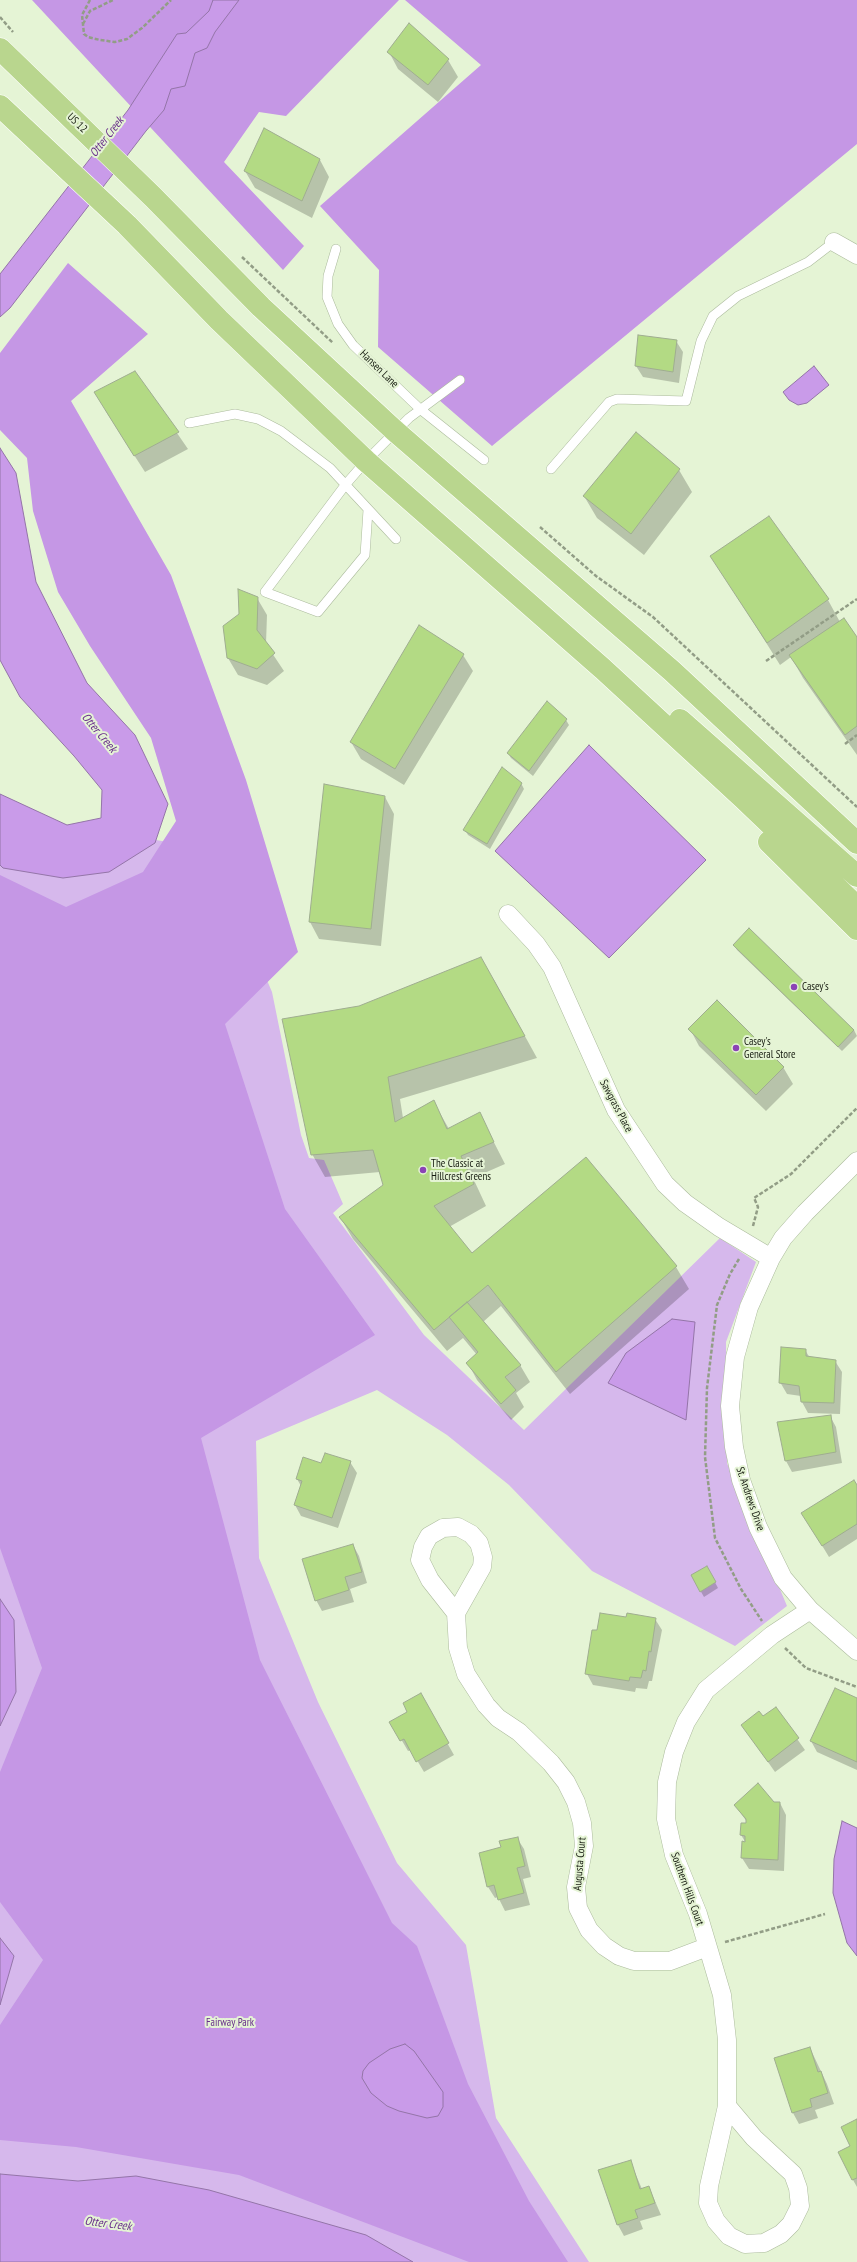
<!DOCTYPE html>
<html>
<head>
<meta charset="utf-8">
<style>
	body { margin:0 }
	canvas { display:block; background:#e5f4d5 }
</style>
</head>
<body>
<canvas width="857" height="2262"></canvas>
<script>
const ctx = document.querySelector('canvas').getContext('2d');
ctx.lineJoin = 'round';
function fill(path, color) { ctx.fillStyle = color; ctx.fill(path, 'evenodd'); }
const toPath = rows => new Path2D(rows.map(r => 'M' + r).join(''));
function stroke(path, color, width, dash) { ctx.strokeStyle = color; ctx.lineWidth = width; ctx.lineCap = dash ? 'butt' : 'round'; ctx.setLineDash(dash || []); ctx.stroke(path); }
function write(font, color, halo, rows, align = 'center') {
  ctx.font = font + ' "PT Sans Narrow",sans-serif'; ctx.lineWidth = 4; ctx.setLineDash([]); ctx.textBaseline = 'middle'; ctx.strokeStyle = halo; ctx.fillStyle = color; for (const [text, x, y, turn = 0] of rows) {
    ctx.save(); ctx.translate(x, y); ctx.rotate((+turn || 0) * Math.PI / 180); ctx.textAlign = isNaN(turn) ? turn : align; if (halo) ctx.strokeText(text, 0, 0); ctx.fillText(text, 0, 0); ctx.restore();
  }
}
fill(toPath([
	[0,825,119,834,211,849,272,992,301,1135,309,1158,324,1160,343,1204,333,1213,424,1335,524,1430,720,1238,756,1262,726,1342,727,1463,787,1606,735,1646,592,1571,509,1485,447,1435,377,1390,256,1441,259,1558,318,1702,397,1863,466,1945,496,2118,589,2262,210,2262,0,2229]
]), '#d6b8ec');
fill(toPath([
	[32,0,399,0,286,116,259,112,224,162,304,246,283,270],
	[405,0,857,0,857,144,492,446,378,347,379,270,320,206,481,65],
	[68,263,148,334,71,401,171,575,246,780,298,952,225,1024,285,1209,375,1335,201,1438,260,1660,392,1923,417,1946,468,2084,529,2201,568,2262,469,2262,239,2175,76,2147,0,2140,0,2025,43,1960,0,1902,0,1772,42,1668,0,1548,0,875,66,907,143,872,176,821,151,738,90,646,58,592,33,511,27,458,0,430,0,353]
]), '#c597e5');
const water = toPath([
	[213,0,239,0,215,32,207,48,195,53,185,86,171,89,164,110,146,131,10,308,0,317,0,274,128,110,177,34,186,33,209,11,213,0],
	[814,366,829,385,807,403,798,405,789,400,783,392,814,366],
	[0,448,16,473,36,582,87,683,135,735,168,804,155,843,109,872,63,878,3,868,0,865,0,794,67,825,101,818,102,790,74,756,20,697,0,660,0,448],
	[589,745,706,860,609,958,495,851,589,745],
	[672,1319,695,1322,686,1420,608,1383,626,1353,672,1319],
	[0,1599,14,1620,16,1692,0,1726,0,1599],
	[842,1821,857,1828,857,1956,847,1943,833,1893,834,1859,842,1821],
	[0,1938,14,1956,0,2005,0,1938],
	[405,2044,414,2051,443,2092,443,2107,438,2116,427,2118,399,2111,387,2106,371,2093,362,2078,363,2071,369,2063,390,2049,405,2044],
	[0,2174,78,2181,136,2176,209,2190,366,2235,413,2262,0,2262,0,2174]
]);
fill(water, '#c99be9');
stroke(water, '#9475a8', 1);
fill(toPath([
	[409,25,448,60,458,77,438,102,398,69,389,52],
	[264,129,320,160,329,177,312,218,255,188,245,171],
	[676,341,683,352,679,383,643,377,636,366],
	[135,372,188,449,145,472,105,410],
	[679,470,692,492,644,555,597,518,584,496],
	[769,518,828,600,840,622,857,639,857,755,803,678,791,657,780,665,712,556],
	[257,598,267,615,266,644,284,671,267,685,238,675,228,658,240,615],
	[463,655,473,671,404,785,361,759,351,742],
	[566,720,569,725,533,776,511,758,508,753],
	[521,783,524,789,490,849,468,835,465,830],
	[325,785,385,797,394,814,381,946,319,939,310,922],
	[734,945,854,1030,857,1036,842,1051,737,950],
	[494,980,537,1058,400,1099,403,1118,433,1101,449,1129,479,1113,505,1164,473,1178,486,1206,449,1227,472,1255,676,1267,689,1289,570,1394,501,1306,483,1322,520,1365,530,1382,516,1393,524,1407,511,1420,477,1380,468,1363,477,1355,463,1338,447,1351,353,1239,340,1217,384,1185,380,1172,325,1177,312,1154,359,1007],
	[690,1029,783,1067,793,1084,766,1111,699,1046],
	[805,1350,810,1358,835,1361,842,1372,840,1414,808,1413,802,1402,801,1396,787,1394,780,1382],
	[830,1416,836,1427,842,1463,792,1472,786,1461],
	[350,1462,357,1473,338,1528,301,1516,295,1505,301,1486,297,1479,322,1464],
	[857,1487,857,1539,829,1557,809,1524],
	[353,1545,359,1556,367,1583,350,1589,354,1602,322,1611,316,1600],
	[707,1567,718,1588,704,1597,692,1576],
	[627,1618,655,1619,662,1630,652,1681,649,1681,647,1689,636,1688,635,1692,593,1685,587,1674,598,1631],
	[420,1695,454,1755,424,1772,411,1750,408,1751,391,1722,409,1712],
	[857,1699,857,1770,817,1752,811,1741],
	[775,1708,805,1750,775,1772,742,1725,763,1717],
	[780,1803,786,1815,784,1871,749,1869,742,1858,746,1843,741,1835,747,1822,735,1805],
	[517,1838,524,1849,531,1877,523,1879,530,1905,505,1911,498,1897,495,1898,488,1887,502,1848],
	[810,2048,827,2084,834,2104,815,2110,818,2118,799,2124,793,2113],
	[857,2120,857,2187,853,2180,851,2147],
	[630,2161,642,2189,649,2187,661,2215,640,2221,643,2229,624,2236,618,2225]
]), '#0003');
const building = toPath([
	[409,23,449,59,428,85,387,52,409,23],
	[264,128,320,159,302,201,244,171,264,128],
	[638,335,677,340,673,372,635,366,638,335],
	[135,371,179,432,134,456,94,392,135,371],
	[636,432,680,469,631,534,583,496,636,432],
	[769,516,829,599,767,643,710,556,769,516],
	[238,589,258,597,257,630,275,653,257,669,227,658,223,626,239,614,238,589],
	[844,618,857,637,857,726,845,735,789,655,844,618],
	[419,625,464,654,395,769,350,742,419,625],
	[547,701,567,719,529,771,507,753,547,701],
	[502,767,522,783,487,844,463,830,502,767],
	[324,784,385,796,371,929,309,922,324,784],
	[749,928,854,1030,838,1047,733,945,749,928],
	[481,957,525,1036,388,1077,395,1122,434,1100,447,1129,480,1112,494,1142,461,1156,474,1184,434,1206,472,1253,586,1157,677,1266,556,1372,488,1285,434,1330,339,1217,383,1185,373,1150,311,1155,282,1019,359,1006,481,957],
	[717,1000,784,1067,756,1095,688,1029,717,1000],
	[467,1302,521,1365,505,1377,516,1390,501,1404,466,1363,478,1352,449,1317,467,1302],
	[781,1347,806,1349,806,1356,836,1360,834,1403,801,1402,799,1386,779,1383,781,1347],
	[831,1415,836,1452,785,1461,777,1422,831,1415],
	[325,1453,351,1461,332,1518,294,1505,302,1481,296,1479,303,1457,321,1463,325,1453],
	[854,1480,857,1485,857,1524,822,1546,801,1513,854,1480],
	[353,1544,362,1572,345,1577,349,1590,315,1601,302,1559,353,1544],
	[707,1566,716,1582,700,1592,691,1575,707,1566],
	[600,1613,626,1617,627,1613,656,1618,651,1652,649,1651,646,1671,643,1670,641,1678,630,1677,629,1681,585,1674,592,1630,597,1630,600,1613],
	[835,1688,857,1698,857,1762,810,1741,835,1688],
	[421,1693,449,1743,416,1762,404,1739,400,1741,389,1722,407,1712,403,1703,421,1693],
	[776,1707,799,1738,768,1762,741,1725,759,1711,763,1716,776,1707],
	[758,1783,774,1802,780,1802,778,1860,741,1858,742,1841,745,1842,745,1836,740,1835,741,1823,746,1823,746,1819,734,1805,758,1783],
	[518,1837,525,1866,517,1868,524,1893,498,1900,494,1885,487,1887,479,1853,501,1847,499,1841,518,1837],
	[810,2047,818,2072,821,2071,828,2093,810,2099,812,2107,792,2113,774,2058,810,2047],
	[857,2119,857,2178,852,2180,838,2152,850,2146,841,2127,857,2119],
	[631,2160,640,2189,649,2186,655,2203,635,2210,638,2218,617,2225,598,2170,631,2160]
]);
fill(building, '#b3da84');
stroke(building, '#9fad90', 1);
const service = toPath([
	[336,249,328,276,327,297,338,324,353,345,420,409,484,460],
	[189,423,235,414,258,419,281,431,330,468,396,539],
	[551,469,609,402,617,399,686,401,701,341,713,316,738,296,808,262,834,242],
	[368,510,365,555,318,612,265,592,346,484,366,461,409,418,460,380]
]);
const minor = toPath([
	[834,242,857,255],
	[508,914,536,944,552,967,616,1110,665,1184,685,1203,719,1227,771,1258],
	[857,1161,805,1213,783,1238,771,1258,749,1307,735,1357,730,1406,734,1447,741,1480,758,1527,783,1578,810,1610,857,1651],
	[456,1613,430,1580,420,1560,423,1547,429,1536,443,1528,458,1527,471,1534,479,1543,483,1557,482,1567,456,1613,458,1648,466,1674,486,1705,498,1718,519,1732,551,1763,566,1782,576,1802,582,1823,584,1846,576,1887,578,1908,589,1930,604,1946,619,1956,634,1961,670,1961,707,1947],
	[727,2106,754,2138,793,2174,798,2188,800,2206,791,2224,781,2234,764,2243,745,2244,729,2236,716,2221,708,2203,709,2186,727,2106,727,2040,722,1995,712,1961,698,1914,674,1855,666,1819,667,1782,674,1752,686,1722,706,1690,772,1635,810,1610]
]);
const primary = toPath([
	[0,49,153,197,261,307,395,431,672,671,857,843],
	[0,106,127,225,219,320,366,461,603,669,744,799,857,907],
	[680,720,857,876],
	[769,842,857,929]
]);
stroke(service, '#acbb9d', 10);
stroke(minor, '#acbb9d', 19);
stroke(primary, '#fff', 23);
stroke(toPath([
	[90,0,82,15,84,34,88,37,100,40,115,42,127,39,142,28,171,0],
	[0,17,13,32],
	[83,24,90,11,113,0],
	[242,257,333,343],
	[540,527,596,576,653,617,857,807],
	[766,661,857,599],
	[845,744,857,735],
	[753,1226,758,1207,754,1198,791,1174,857,1108],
	[739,1259,730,1274,717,1305,707,1388,705,1457,715,1538,741,1589,762,1621],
	[785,1648,806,1668,857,1687],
	[725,1942,825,1914]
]), '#929d86', 2.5, [4, 2]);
stroke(service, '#fff', 9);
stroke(minor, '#fff', 18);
stroke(primary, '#b9d68e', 22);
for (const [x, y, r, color] of [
	[794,987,4,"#8b43b5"],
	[736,1048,4,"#8b43b5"],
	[423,1170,4,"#8b43b5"]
]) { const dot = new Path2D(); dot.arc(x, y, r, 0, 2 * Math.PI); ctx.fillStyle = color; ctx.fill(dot); stroke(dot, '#e5f4d5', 1.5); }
write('11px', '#171c11', '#e5f4d5', [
	["US 12",77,123,44],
	["Hansen Lane",379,369,44],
	["Sawgrass Place",616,1106,62],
	["St. Andrews Drive",750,1499,71],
	["Augusta Court",580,1864,-85],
	["Southern Hills Court",687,1889,70]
]);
write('11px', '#171c11', '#e5f4d5', [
	["Casey's",802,987],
	["Casey's",744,1042],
	["General Store",744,1055],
	["The Classic at",431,1164],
	["Hillcrest Greens",431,1177]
], 'left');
write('11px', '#662d88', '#e5f4d5', [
	["Fairway Park",230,2023]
]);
write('italic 12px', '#692f8b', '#e5f4d5', [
	["Otter Creek",107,137,-52],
	["Otter Creek",99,733,50],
	["Otter Creek",108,2224,7]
]);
</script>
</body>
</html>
